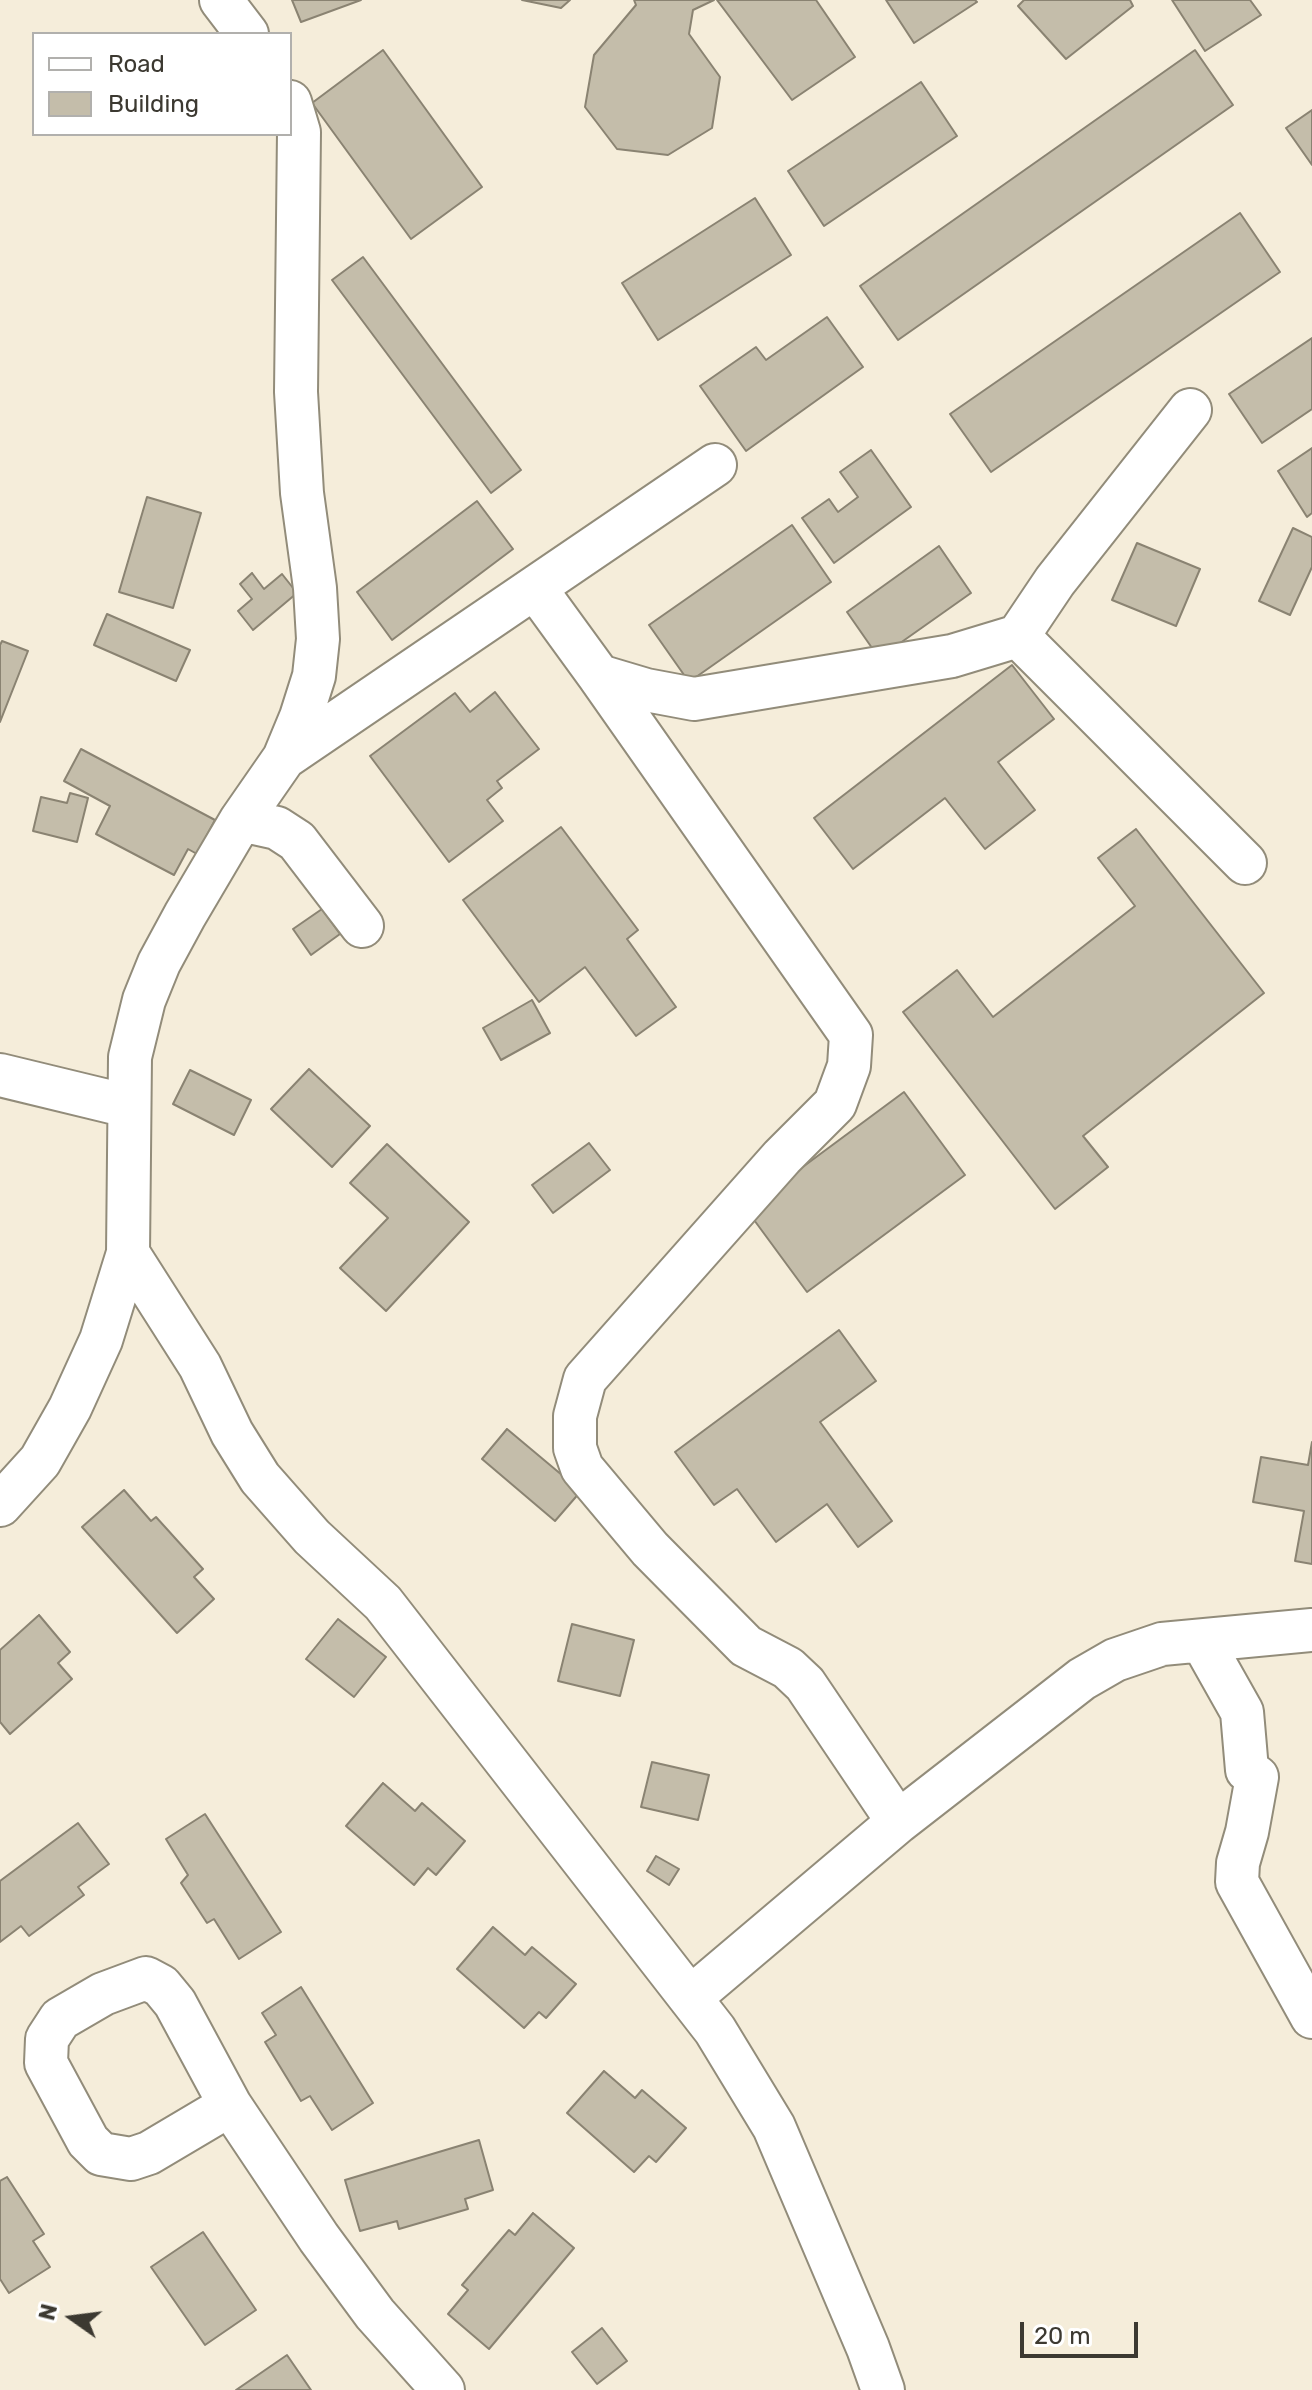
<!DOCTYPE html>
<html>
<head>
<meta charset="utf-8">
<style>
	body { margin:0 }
	#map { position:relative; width:1312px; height:2390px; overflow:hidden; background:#f5edda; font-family:Rubik,sans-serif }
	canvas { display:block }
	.legend { position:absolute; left:32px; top:32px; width:260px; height:104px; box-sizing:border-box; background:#fff; border:2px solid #b1b0ad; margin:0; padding:10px 14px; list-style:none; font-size:24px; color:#3c3931 }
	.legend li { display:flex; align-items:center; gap:16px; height:40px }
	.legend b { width:40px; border:2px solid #b1b0ad }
	.north { position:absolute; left:32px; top:2278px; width:80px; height:80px; -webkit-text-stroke:6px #fff; paint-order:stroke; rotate:284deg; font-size:22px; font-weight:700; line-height:32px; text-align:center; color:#3c3931 }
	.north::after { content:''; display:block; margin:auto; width:28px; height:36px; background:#3c3931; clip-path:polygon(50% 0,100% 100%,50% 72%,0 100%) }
	.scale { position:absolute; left:1020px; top:2322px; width:118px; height:36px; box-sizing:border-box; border:4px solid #3c3931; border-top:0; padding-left:10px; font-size:24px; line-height:28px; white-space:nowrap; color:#3c3931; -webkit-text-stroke:6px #fff; paint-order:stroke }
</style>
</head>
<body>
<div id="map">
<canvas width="1312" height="2390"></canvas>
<ul class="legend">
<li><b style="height:10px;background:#fff"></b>Road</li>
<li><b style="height:22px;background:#c4bdaa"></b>Building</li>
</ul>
<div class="north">N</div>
<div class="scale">20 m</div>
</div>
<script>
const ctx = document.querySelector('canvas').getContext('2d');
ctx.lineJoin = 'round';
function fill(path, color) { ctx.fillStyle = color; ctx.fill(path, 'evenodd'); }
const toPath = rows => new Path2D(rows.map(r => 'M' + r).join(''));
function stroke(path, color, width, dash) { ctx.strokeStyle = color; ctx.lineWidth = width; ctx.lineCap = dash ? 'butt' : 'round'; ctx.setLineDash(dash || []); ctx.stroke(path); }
const building = toPath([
	[292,0,361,0,301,22,292,0],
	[522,0,570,0,561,8,522,0],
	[634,0,714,0,693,10,689,34,720,77,712,128,668,155,617,149,585,107,594,55,636,5,634,0],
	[717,0,816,0,855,57,792,100,717,0],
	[886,0,975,0,977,2,914,43,886,0],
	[1024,0,1130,0,1133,6,1066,59,1018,6,1024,0],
	[1172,0,1250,0,1261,15,1205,51,1172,0],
	[383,50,482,187,411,239,312,103,383,50],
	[1195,50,1233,105,898,340,860,286,1195,50],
	[921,82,957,136,824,226,788,171,921,82],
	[1312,110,1312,165,1286,128,1312,110],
	[755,198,791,255,658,340,622,283,755,198],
	[1240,213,1280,272,991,472,950,414,1240,213],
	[363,257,521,470,491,493,332,280,363,257],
	[827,317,863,367,746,451,700,386,756,347,766,360,827,317],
	[1312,338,1312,409,1262,443,1229,394,1312,338],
	[1312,448,1312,513,1307,517,1278,471,1312,448],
	[871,450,911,507,834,563,802,518,829,499,838,512,858,497,840,472,871,450],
	[147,497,201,513,173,608,119,592,147,497],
	[477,501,513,549,392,640,357,592,477,501],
	[792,525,831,582,689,682,649,625,792,525],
	[1293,528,1312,537,1312,567,1290,615,1259,601,1293,528],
	[1137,543,1200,569,1176,626,1112,600,1137,543],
	[939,546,971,593,879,658,847,612,939,546],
	[252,573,264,589,282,574,297,593,253,630,238,611,252,599,240,584,252,573],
	[107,614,190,650,176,681,94,645,107,614],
	[2,641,28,651,0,722,0,645,2,641],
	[1012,665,1054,719,998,762,1035,810,985,849,945,798,853,869,814,818,1012,665],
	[495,692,539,749,497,781,502,788,487,800,503,821,449,862,370,756,455,693,470,712,495,692],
	[81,749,215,820,197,854,188,849,174,875,96,834,110,806,64,781,81,749],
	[70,793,88,798,77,842,33,831,41,797,67,803,70,793],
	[561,827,638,930,627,939,676,1007,636,1036,585,967,539,1002,463,900,561,827],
	[1136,829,1264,993,1083,1136,1108,1167,1055,1209,903,1012,957,970,993,1017,1135,906,1098,858,1136,829],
	[322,909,340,934,311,955,293,929,322,909],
	[532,1000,550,1033,501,1060,483,1028,532,1000],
	[309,1069,370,1126,332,1167,271,1109,309,1069],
	[190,1070,251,1100,234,1135,173,1104,190,1070],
	[904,1092,965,1175,807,1292,746,1209,904,1092],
	[589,1143,610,1170,553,1213,532,1185,589,1143],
	[387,1144,469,1222,386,1311,340,1268,388,1218,350,1183,387,1144],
	[839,1330,876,1381,820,1422,892,1521,858,1547,827,1504,776,1542,737,1489,714,1505,675,1452,839,1330],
	[507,1429,581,1491,555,1521,482,1459,507,1429],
	[1312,1442,1312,1564,1295,1561,1304,1511,1253,1502,1261,1457,1308,1465,1312,1442],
	[124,1490,151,1521,156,1517,203,1569,194,1577,214,1599,177,1633,82,1527,124,1490],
	[39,1615,70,1652,58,1663,72,1679,10,1734,0,1722,0,1650,39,1615],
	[338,1619,386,1657,354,1697,306,1659,338,1619],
	[572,1624,634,1640,620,1696,558,1681,572,1624],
	[652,1762,709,1775,698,1820,641,1807,652,1762],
	[383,1783,415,1811,422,1803,465,1841,436,1875,428,1868,414,1885,346,1826,383,1783],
	[205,1814,281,1932,239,1959,214,1919,207,1923,181,1883,188,1875,166,1839,205,1814],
	[78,1823,109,1864,78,1887,84,1895,29,1936,21,1926,0,1942,0,1881,78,1823],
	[656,1856,679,1869,669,1885,647,1871,656,1856],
	[493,1927,525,1955,532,1947,576,1984,546,2018,539,2012,524,2028,457,1969,493,1927],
	[301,1987,373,2103,332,2130,310,2096,301,2101,265,2042,276,2035,262,2013,301,1987],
	[604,2071,635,2098,642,2090,686,2128,656,2162,649,2156,634,2172,567,2113,604,2071],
	[479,2140,493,2190,465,2199,468,2209,399,2229,397,2221,360,2231,345,2180,479,2140],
	[7,2177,44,2234,33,2241,50,2267,9,2293,0,2279,0,2181,7,2177],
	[533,2213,574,2248,489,2349,448,2314,468,2290,462,2285,509,2230,515,2235,533,2213],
	[203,2232,256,2310,205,2345,151,2267,203,2232],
	[602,2328,627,2361,597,2384,572,2352,602,2328],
	[287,2355,311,2390,236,2390,287,2355]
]);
fill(building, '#c4bdaa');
stroke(building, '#8a8372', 2);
const minor = toPath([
	[221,0,247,34],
	[535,588,599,676,646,690,694,699,952,656,1018,636,1055,581,1190,410],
	[1018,636,1245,863],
	[599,676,851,1035,849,1066,835,1104,782,1157,585,1379,575,1416,575,1448,582,1468,650,1549,746,1646,788,1668,805,1684,898,1822],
	[284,758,715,465],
	[241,820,277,828,297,841,362,926],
	[0,1075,128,1106],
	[128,1253,200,1366,232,1433,260,1478,312,1537,383,1603,715,2030,774,2127,868,2348,883,2390],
	[0,1505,40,1461,70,1408,101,1340,128,1253,130,1057,144,1000,159,963,185,915,241,820,284,758,301,717,314,676,318,639,315,588,302,493,296,392,299,132,290,102],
	[1202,1641,1242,1712,1247,1770,1257,1777,1247,1832,1238,1863,1237,1882,1312,2017],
	[690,1998,898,1822,1082,1679,1115,1660,1162,1644,1312,1630],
	[230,2105,149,2153,131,2159,101,2154,88,2141,46,2063,47,2039,60,2019,103,1994,146,1978,161,1986,175,2003,230,2105,319,2238,375,2314,443,2390]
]);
stroke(minor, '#928c7a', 46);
stroke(minor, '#fff', 42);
</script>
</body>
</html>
